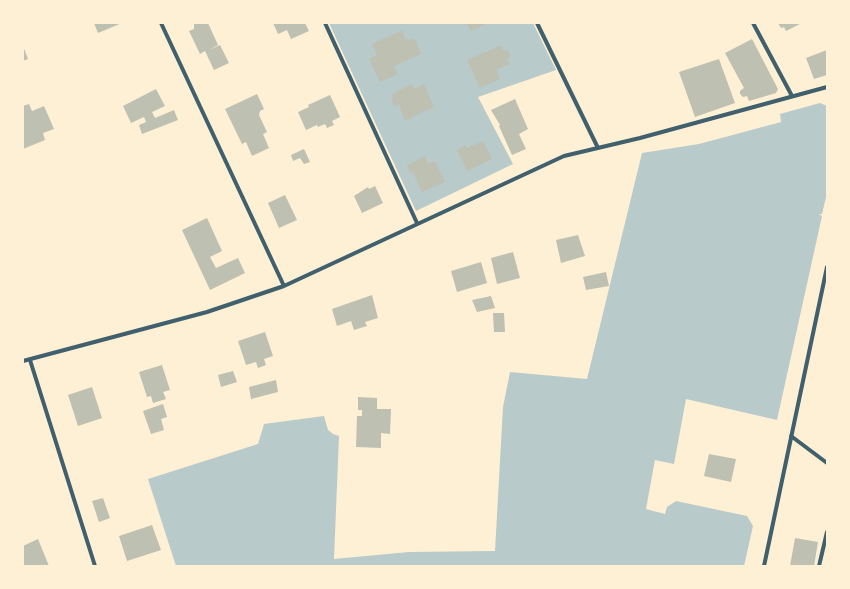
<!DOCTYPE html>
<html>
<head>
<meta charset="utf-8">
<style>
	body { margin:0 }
	#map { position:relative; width:850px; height:589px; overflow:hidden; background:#fdf0d5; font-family:"Libre Baskerville",serif }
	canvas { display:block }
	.frame { position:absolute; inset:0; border:24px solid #fdf0d5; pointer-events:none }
</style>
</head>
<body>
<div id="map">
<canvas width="850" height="589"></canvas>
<div class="frame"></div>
</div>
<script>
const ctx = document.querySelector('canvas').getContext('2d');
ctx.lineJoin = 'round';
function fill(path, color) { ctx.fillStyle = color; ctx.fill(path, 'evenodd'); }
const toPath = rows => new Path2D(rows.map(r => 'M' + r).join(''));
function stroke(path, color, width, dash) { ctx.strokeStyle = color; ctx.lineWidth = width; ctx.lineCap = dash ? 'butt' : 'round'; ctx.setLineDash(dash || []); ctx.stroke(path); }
fill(toPath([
	[329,23,533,23,556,70,478,97,513,164,416,211],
	[820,103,827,106,827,193,822,214,819,214,822,216,777,420,686,399,674,464,655,460,646,509,665,514,667,507,676,501,747,516,753,526,744,566,176,566,148,479,258,444,264,424,324,416,328,430,333,434,339,436,334,559,409,552,495,551,503,407,510,372,587,379,642,153,699,144,781,122,780,114]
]), '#b9caca');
fill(toPath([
	[94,23,122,23,98,33],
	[194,23,208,23,218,45,209,50,220,45,229,63,214,70,205,51,200,54,189,31,194,29],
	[273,23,305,23,309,31,291,39,287,30,278,34],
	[467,23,488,23,471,31],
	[778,23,802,23,786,31,784,27,781,28],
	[402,30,405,38,409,40,414,38,421,54,394,66,398,74,380,82,369,59,377,55,372,44],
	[752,39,778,89,776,93,749,101,747,96,743,97,740,94,740,91,744,88,725,53],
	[501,45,503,50,508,50,511,55,507,59,510,64,496,70,500,79,480,88,467,60],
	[23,46,28,59,23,61],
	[827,50,827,75,814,79,806,58],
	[719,59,735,103,695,117,679,72],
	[412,84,414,89,424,84,434,107,405,121,399,104,395,106,391,99,393,97,392,94],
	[156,89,165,106,152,112,155,118,174,110,178,120,142,134,139,125,146,122,144,117,131,123,123,106],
	[257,94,264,109,260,111,259,115,267,132,263,134,269,148,252,156,246,142,242,144,225,109],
	[330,95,340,117,332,121,334,125,327,128,325,124,318,127,317,125,306,130,298,112,309,107,308,105],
	[515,99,528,129,519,134,526,149,512,155,499,126,500,125,491,110],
	[29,104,32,111,44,106,54,129,43,133,45,140,23,149,23,106],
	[483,141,492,159,467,171,457,150,466,145,467,148],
	[304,149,310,162,304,164,300,158,293,161,291,155],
	[425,156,428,164,435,161,445,182,422,192,413,172,410,173,407,165],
	[375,186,383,203,362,213,354,196,368,187,369,189],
	[285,195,297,220,279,228,268,203],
	[207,218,222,251,210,257,216,268,238,258,245,273,210,290,182,230],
	[578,235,585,256,561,263,556,240],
	[513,252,520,278,497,284,491,258],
	[481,262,487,283,457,292,451,271],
	[606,272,609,286,586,290,583,277],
	[372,295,378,318,365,322,367,326,354,330,351,321,337,326,332,309],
	[491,296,495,308,477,312,472,300],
	[493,313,504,313,505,332,494,332],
	[265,332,273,356,264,359,266,365,258,368,256,362,246,365,238,341],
	[162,365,170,390,163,392,166,399,153,403,151,396,147,397,139,372],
	[233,371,237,382,221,387,218,375],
	[276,380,278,392,251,399,249,387],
	[92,387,102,418,78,426,68,395],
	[358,397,377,398,377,409,391,409,390,434,381,433,381,448,356,447,357,416,362,416,362,410,358,410],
	[163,404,167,417,161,419,164,430,151,434,143,411],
	[709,454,736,459,731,482,704,476],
	[103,498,110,518,99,522,92,501],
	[152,525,161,550,127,561,119,536],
	[795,538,818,542,814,566,790,566],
	[38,539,49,566,23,566,23,546]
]), '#bec0b2');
stroke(toPath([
	[161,23,284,286],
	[325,23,417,223],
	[537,23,598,148],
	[753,23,792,96],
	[30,360,95,566],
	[23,361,207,312,284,286,564,156,640,138,827,87],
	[791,436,827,463],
	[764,566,827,267],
	[819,566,827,532]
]), '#3f606c', 4);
</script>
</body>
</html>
